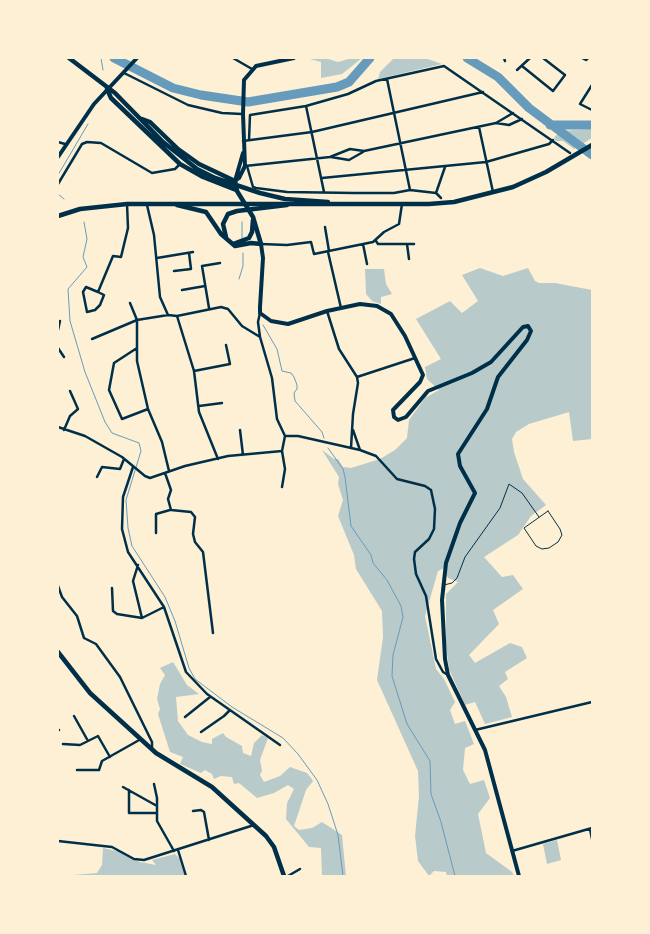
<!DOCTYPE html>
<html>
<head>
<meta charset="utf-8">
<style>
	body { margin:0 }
	#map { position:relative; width:650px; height:934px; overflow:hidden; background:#fdf0d5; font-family:Spectral,serif }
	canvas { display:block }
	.frame { position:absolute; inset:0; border:59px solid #fdf0d5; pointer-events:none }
</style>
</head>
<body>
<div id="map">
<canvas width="650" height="934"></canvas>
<div class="frame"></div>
</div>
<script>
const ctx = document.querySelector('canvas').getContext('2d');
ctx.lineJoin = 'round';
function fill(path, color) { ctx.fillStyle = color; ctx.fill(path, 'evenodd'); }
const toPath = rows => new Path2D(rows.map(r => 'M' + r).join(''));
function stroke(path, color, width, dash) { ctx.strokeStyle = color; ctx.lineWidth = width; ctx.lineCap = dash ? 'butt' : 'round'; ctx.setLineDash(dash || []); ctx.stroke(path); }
fill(toPath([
	[306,58,325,58,338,62,352,58,362,58,342,74,321,78,321,62],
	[394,58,425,58,442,64,378,79,380,72],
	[592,129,592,138,574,149,563,141,556,141,554,138,560,131],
	[480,268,503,276,528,268,535,281,539,283,555,283,592,290,592,439,573,441,569,412,529,424,516,432,512,439,514,452,523,479,546,505,531,516,518,535,484,557,502,577,513,575,523,589,493,610,499,624,469,655,475,663,510,643,522,647,527,658,505,672,508,679,499,686,506,697,512,717,485,724,475,702,465,705,449,669,446,645,446,594,458,582,448,578,444,568,438,571,425,616,436,669,444,679,455,702,450,710,455,724,465,721,474,744,465,748,463,770,470,784,484,780,490,798,478,814,486,853,512,872,514,876,447,876,446,872,434,871,429,876,418,861,415,836,419,796,418,771,377,680,383,637,382,611,356,569,354,555,338,516,343,500,338,484,339,477,322,450,334,459,338,459,343,467,351,468,380,459,395,450,407,438,409,420,425,398,439,390,427,379,425,367,441,359,416,319,450,301,462,313,478,301,462,275],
	[365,269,384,269,386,284,392,294,381,297,381,304,372,301,366,294],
	[173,662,187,685,199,694,176,697,178,721,188,735,202,742,212,744,212,739,223,733,226,737,242,746,243,753,251,756,254,743,262,735,268,738,260,760,262,771,260,775,264,782,280,776,290,767,307,773,311,778,313,781,306,790,294,826,299,830,312,828,322,822,342,835,346,876,322,876,321,848,309,847,286,819,287,803,294,789,288,785,274,793,257,798,239,783,234,784,232,777,221,776,214,779,212,774,205,770,201,773,180,764,183,757,170,752,158,714,160,709,157,699,160,684,165,675,160,668],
	[557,840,561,860,547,864,543,844],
	[103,848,121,852,140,862,156,865,152,860,175,854,179,858,185,876,60,876,97,873,102,865]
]), '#b9caca');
stroke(toPath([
	[101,58,103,70],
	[58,175,88,124],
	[58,194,64,199],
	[84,222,87,239,83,257,87,267,68,289,70,321,85,372,105,422,112,433,139,443,141,451,126,500,128,528,132,546,165,597,175,621,189,668,195,679,232,707,283,738,298,754,317,780,328,804,338,835,343,876],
	[242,222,242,238],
	[239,279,243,266,243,253],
	[263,325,277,349,282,371,291,373,294,377,297,385,297,389,294,393,295,401,322,432,324,438],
	[328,448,343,469,345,477,351,526,371,555,373,563,387,580,401,606,403,617,393,655,392,676,407,724,430,761,431,794,441,822,455,876]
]), '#669bbc', 1);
stroke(toPath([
	[114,58,173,88,201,95,248,102,337,87,349,82,370,58],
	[467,58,498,77,529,108,592,155],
	[550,125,592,125]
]), '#669bbc', 9);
stroke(toPath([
	[548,511,560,529,562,535,558,542,549,548,542,549,536,546,524,528,548,511],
	[444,585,452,583,457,578,465,557,500,508,509,484,522,493,539,517]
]), '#003049', 1);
stroke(toPath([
	[233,58,252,69],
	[504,58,505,61],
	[582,58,586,60,588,58],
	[522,66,553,91,565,75,543,58],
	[517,70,530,58],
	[124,73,188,105,222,113,242,114],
	[387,79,410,190],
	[592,85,580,104,592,110],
	[306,106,324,192],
	[496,123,509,125,522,119],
	[479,127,493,192],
	[249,140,250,115,306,106,348,94,376,81,444,66,570,153],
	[243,141,312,132,483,92],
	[58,142,65,144],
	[331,157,349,160,363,152],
	[245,166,330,157,350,149,364,151,496,123,513,113],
	[247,166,253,187,256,188,287,192,354,193,394,193,410,190,436,193,441,198],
	[322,178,486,162,549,144,553,140],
	[58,184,82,144,87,142,101,143,152,173,175,169,180,164],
	[436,193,445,167],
	[147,205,154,235,160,297,168,315],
	[325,227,329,251],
	[376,241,378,244,414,244],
	[261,244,287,245,311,242,314,254,373,242,384,232,399,224,402,204],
	[363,244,367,264],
	[407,244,409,259],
	[328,252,341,308],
	[157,258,193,252],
	[174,271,191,269,189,253],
	[182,290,205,286],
	[98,292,86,287,83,292,87,312,95,310,100,305,104,295,98,292,113,256,121,257,128,228,127,204],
	[209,308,202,266,220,263],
	[327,311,339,349,357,377,358,383,353,414,351,448],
	[260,313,258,322,260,337,272,378,277,419,285,436,282,451,285,469,282,487],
	[177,316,194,371,199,412,218,459],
	[58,330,60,321],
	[92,339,137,320,130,303],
	[58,348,64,357],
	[137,348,114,363,109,390,122,419,148,409],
	[194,371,230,364,226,345],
	[357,377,415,358],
	[199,406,222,403],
	[58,427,85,436,122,457,145,476,150,478,185,466,228,456,282,451],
	[64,430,70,416,78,409,70,391],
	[240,430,243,455],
	[353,430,360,450],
	[285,436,298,436,360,450,376,456,397,479,425,486,431,490,435,509,434,529,429,539,415,552,414,559,416,574,426,596,436,659,443,672,448,675],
	[133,467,123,497,122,529,128,552,164,607,186,672,207,694,280,745],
	[169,471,162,442,148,409,137,361,137,320,168,315,177,316,221,307,228,309,242,326,260,337],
	[165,473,171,490,168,499,171,510,191,512,195,517,193,534,195,542,203,552,213,633],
	[97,477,102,467,120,469,124,459],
	[156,533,156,514,170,510],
	[138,565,133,581,142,618],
	[58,586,62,597,77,616,84,638,96,644,120,677,152,742,152,749],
	[112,588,113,611,117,614,142,618,164,607],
	[74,716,88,741],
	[185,717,210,697],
	[58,730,59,730],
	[475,730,592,702],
	[201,732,224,716,229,711],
	[63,744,80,745,98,736,110,757],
	[77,770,99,770,102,761,141,739],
	[154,784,157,798,157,821,174,851],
	[123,787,157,806],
	[129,790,129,813,156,813],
	[193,811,201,810,204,812,209,840],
	[590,829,592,839],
	[58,841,112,847,134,859,144,860,254,825],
	[178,850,186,876],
	[512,851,592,828],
	[288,876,300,869]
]), '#003049', 2.5);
stroke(toPath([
	[235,181,239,178,245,166,243,114,244,80,256,66,294,58],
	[235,181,243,153],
	[261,244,263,258,260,307,260,313,271,321,288,324,327,311,360,304,377,306,391,314,405,336,423,375,420,382,393,410,394,417,398,420,406,417,428,391,472,373,491,362,523,327,528,326,531,331,527,340,498,377,487,409,458,454,460,466,475,493,460,523,446,563,442,600,445,659,448,675,485,750,519,876]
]), '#003049', 4);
stroke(toPath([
	[58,157,94,104,137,58]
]), '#003049', 4);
stroke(toPath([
	[69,58,115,93,163,142,197,169,215,178,260,193,285,199,328,202],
	[107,89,111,98,180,164,203,177,236,190],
	[142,119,150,122,178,149,199,164,235,181,237,191,253,217,261,244,251,243,235,246,221,234,206,212,177,205],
	[226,237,223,224,228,214,237,211,287,205],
	[233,244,249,238,252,232,253,220],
	[58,652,90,693,156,753,212,787,266,836,274,847,284,876]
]), '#003049', 4.5);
stroke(toPath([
	[58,216,80,209,127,204,429,204,454,202,513,187,546,172,592,145]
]), '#003049', 4.5);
</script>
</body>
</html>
